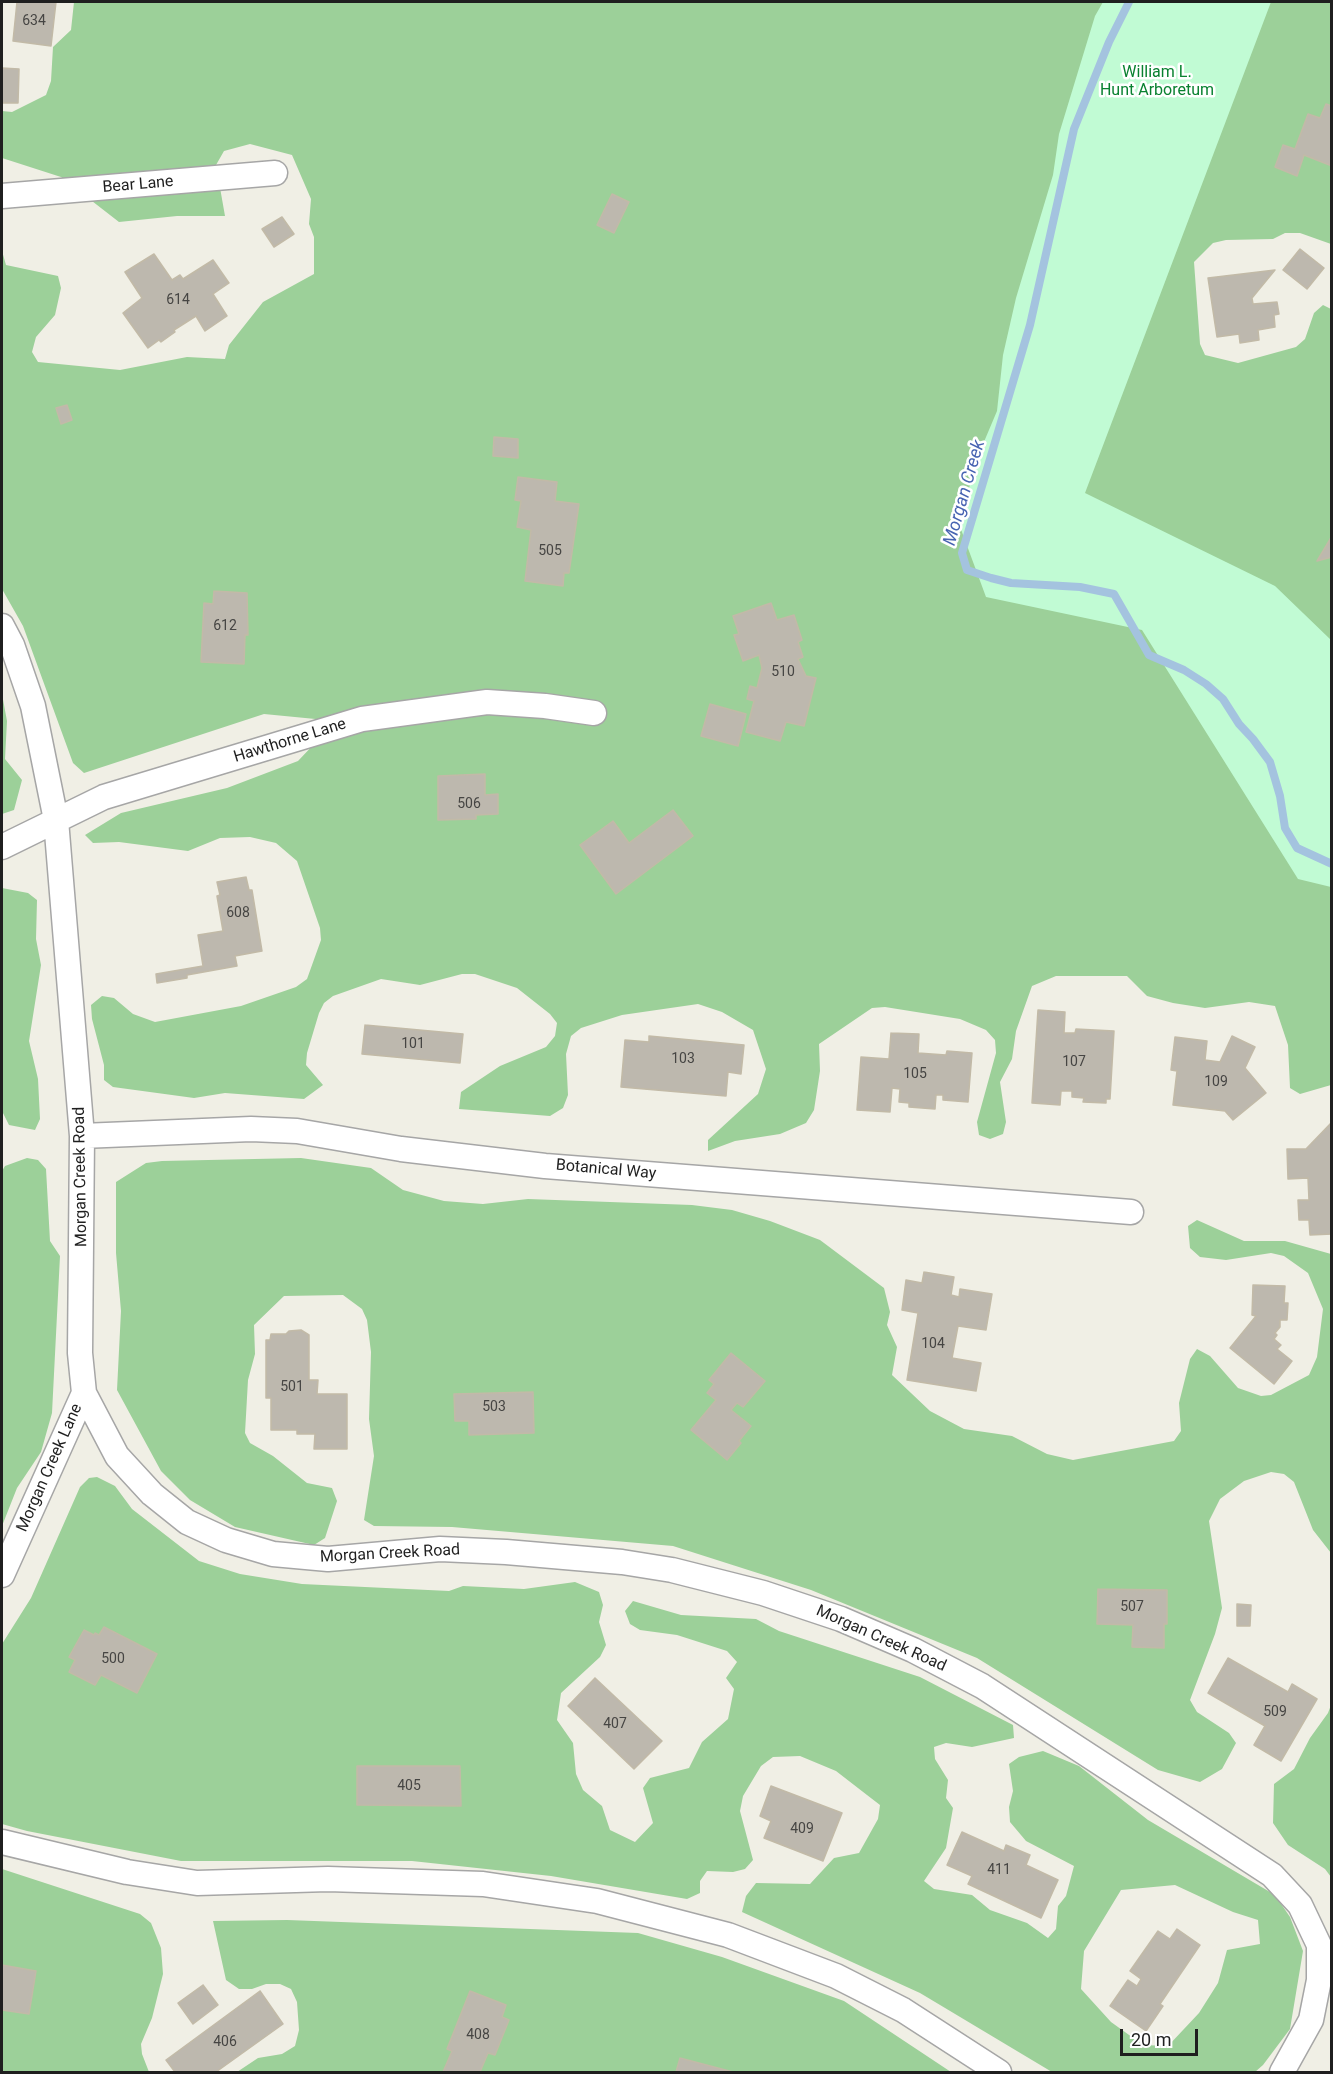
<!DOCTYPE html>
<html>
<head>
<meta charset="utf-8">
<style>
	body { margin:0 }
	#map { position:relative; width:1333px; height:2074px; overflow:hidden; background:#f0efe5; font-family:Roboto,sans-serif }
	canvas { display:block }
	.frame { position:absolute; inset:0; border:3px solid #1f1f1f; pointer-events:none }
	.scale { position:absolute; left:1120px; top:2029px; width:78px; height:27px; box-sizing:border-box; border:3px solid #1f1f1f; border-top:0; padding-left:8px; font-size:18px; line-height:21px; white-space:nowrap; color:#1f1f1f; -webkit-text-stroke:4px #fff; paint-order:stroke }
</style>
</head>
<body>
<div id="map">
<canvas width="1333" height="2074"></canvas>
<div class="frame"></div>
<div class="scale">20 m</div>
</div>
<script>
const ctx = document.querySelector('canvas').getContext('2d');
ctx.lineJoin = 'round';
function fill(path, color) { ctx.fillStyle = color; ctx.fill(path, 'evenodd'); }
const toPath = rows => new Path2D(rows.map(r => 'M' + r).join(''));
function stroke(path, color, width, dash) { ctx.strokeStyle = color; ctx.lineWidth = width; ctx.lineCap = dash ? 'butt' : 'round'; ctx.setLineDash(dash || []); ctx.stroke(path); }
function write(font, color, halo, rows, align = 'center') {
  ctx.font = font + ' Roboto,sans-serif'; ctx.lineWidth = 5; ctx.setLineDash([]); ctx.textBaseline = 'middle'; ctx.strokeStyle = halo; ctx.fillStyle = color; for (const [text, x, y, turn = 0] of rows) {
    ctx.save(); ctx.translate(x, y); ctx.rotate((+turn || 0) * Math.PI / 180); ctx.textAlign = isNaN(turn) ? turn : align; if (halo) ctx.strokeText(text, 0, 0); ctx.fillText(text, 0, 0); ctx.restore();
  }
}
fill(toPath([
	[74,2,1331,2,1331,244,1300,233,1285,233,1273,239,1226,240,1213,243,1194,262,1200,344,1205,355,1238,363,1296,347,1305,339,1314,313,1323,305,1331,309,1331,1085,1300,1094,1290,1088,1288,1045,1275,1006,1249,1002,1205,1008,1173,1003,1147,996,1127,976,1056,976,1032,986,1016,1031,1012,1059,1000,1082,1006,1122,1003,1134,990,1139,979,1135,977,1122,996,1053,995,1040,986,1030,960,1019,885,1007,872,1008,819,1044,820,1071,814,1110,806,1123,780,1134,735,1141,708,1151,708,1140,758,1094,766,1069,753,1030,722,1012,698,1004,622,1015,581,1028,571,1036,566,1054,568,1095,563,1108,550,1116,459,1109,461,1092,500,1066,546,1047,555,1036,557,1023,550,1014,517,988,475,974,462,974,420,985,381,979,333,996,324,1003,319,1013,307,1053,306,1065,323,1085,304,1099,225,1093,194,1098,113,1087,104,1080,104,1065,92,1019,91,1005,102,996,114,998,133,1014,155,1022,241,1006,296,987,307,979,321,940,320,928,297,861,276,843,250,837,220,838,188,851,119,842,93,843,85,835,121,813,227,788,298,761,336,721,264,714,84,773,73,763,23,626,2,589,2,251,6,265,58,276,61,288,55,315,36,337,32,352,38,362,120,370,187,357,225,359,229,345,263,302,314,274,314,237,309,224,311,199,292,155,250,144,224,151,216,165,225,216,177,216,119,222,61,177,2,158,2,111,12,112,46,95,51,81,53,47,71,30],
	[2,694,7,721,5,759,22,780,14,810,2,814],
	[2,888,28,893,37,900,36,939,41,965,29,1041,38,1079,40,1119,35,1130,9,1125,2,1111],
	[27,1158,38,1160,46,1169,50,1241,60,1256,52,1413,41,1452,17,1488,2,1526,2,1171,5,1166],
	[301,1158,371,1168,403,1190,444,1201,483,1204,528,1199,692,1205,732,1210,770,1221,820,1240,884,1288,890,1312,887,1325,897,1347,892,1375,930,1411,964,1429,1012,1436,1047,1454,1073,1460,1174,1441,1181,1431,1179,1403,1190,1359,1197,1349,1210,1356,1238,1388,1261,1396,1271,1395,1309,1375,1317,1357,1323,1309,1308,1273,1284,1256,1271,1253,1226,1260,1200,1257,1190,1248,1188,1226,1197,1220,1244,1241,1285,1241,1331,1254,1331,1553,1313,1530,1294,1482,1284,1474,1271,1472,1244,1481,1220,1499,1209,1521,1222,1608,1215,1634,1190,1700,1197,1712,1229,1733,1236,1743,1222,1769,1200,1782,1158,1770,977,1658,811,1590,673,1546,452,1527,374,1526,364,1520,374,1456,369,1419,371,1352,367,1320,362,1309,343,1295,284,1296,254,1325,255,1354,248,1380,245,1433,250,1443,273,1456,307,1483,332,1488,337,1501,325,1538,314,1545,235,1527,190,1500,161,1471,117,1390,121,1311,116,1253,116,1182,146,1163,162,1161],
	[97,1477,115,1486,132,1509,199,1561,240,1574,302,1584,449,1591,463,1586,524,1589,575,1582,599,1592,603,1605,599,1622,606,1645,600,1657,561,1693,557,1720,573,1743,576,1774,583,1790,602,1806,610,1830,635,1842,653,1823,643,1788,650,1778,689,1768,702,1742,728,1719,734,1689,726,1678,737,1662,727,1651,677,1635,640,1630,630,1624,625,1611,633,1601,681,1615,756,1619,779,1631,920,1677,1013,1725,1014,1738,972,1747,946,1743,934,1747,935,1759,948,1780,946,1798,953,1808,946,1848,924,1881,934,1889,972,1895,990,1910,1027,1923,1048,1938,1056,1929,1058,1906,1066,1896,1074,1866,1026,1841,1010,1822,1009,1807,1013,1791,1009,1764,1019,1757,1043,1751,1079,1766,1148,1820,1275,1895,1290,1917,1303,1951,1290,2029,1263,2065,1255,2072,1052,2072,920,1993,742,1912,746,1896,756,1883,810,1884,834,1858,859,1853,878,1819,880,1805,867,1795,836,1771,800,1756,773,1757,761,1766,743,1796,740,1811,753,1860,745,1869,733,1872,707,1871,700,1881,700,1893,687,1899,551,1876,412,1861,181,1861,27,1831,2,1824,2,1644,31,1598,80,1487,89,1478],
	[1175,1885,1233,1912,1258,1920,1260,1944,1227,1950,1218,1983,1199,2013,1168,2046,1143,2045,1111,2022,1081,1989,1084,1951,1121,1890],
	[1331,1705,1331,1877,1325,1869,1288,1845,1273,1823,1274,1784,1294,1769,1310,1738,1328,1713],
	[2,1869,140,1914,151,1923,161,1948,163,1974,152,2018,141,2044,142,2054,149,2072,2,2072],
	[287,1920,638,1933,722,1957,844,2001,951,2072,237,2072,258,2058,282,2054,295,2046,299,2030,297,2002,291,1989,280,1984,266,1984,252,1989,239,1989,226,1980,213,1921]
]), '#9cd099');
fill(toPath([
	[1103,2,1271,2,1085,493,1275,586,1331,640,1331,887,1298,879,1142,630,986,597,959,524,978,456,997,411,1003,355,1016,298,1053,175,1059,134,1095,16]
]), '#c1fbd4');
stroke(toPath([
	[1129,2,1109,42,1074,129,1030,325,962,553,967,570,991,578,1011,583,1080,587,1114,594,1149,655,1184,670,1206,684,1223,699,1239,724,1253,739,1270,762,1280,796,1285,828,1297,848,1332,864]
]), '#a4c3df', 8);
const building = toPath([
	[17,2,56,2,51,46,13,41,17,2],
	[2,68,19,69,18,103,2,103,2,68],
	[1326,104,1332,106,1332,166,1304,155,1297,176,1275,167,1283,145,1295,149,1308,114,1320,118,1326,104],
	[612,194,629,202,614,233,597,225,612,194],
	[282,217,294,234,274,247,262,229,282,217],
	[1300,249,1324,268,1307,289,1283,270,1300,249],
	[154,254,172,280,180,275,183,279,213,260,229,283,213,294,227,316,205,331,196,316,174,330,175,332,161,342,159,340,148,348,123,313,142,298,125,272,154,254],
	[1275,270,1252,298,1253,304,1277,302,1279,314,1274,315,1275,327,1258,330,1259,340,1240,343,1239,334,1217,337,1208,278,1275,270],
	[67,405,72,420,61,424,56,408,67,405],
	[494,437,518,439,518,458,493,456,494,437],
	[518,477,557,482,555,501,579,504,569,573,564,573,563,586,525,581,531,530,517,527,521,501,515,500,518,477],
	[1332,536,1332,557,1317,561,1332,536],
	[214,591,247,593,248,635,245,635,244,664,201,662,204,603,213,604,214,591],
	[771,603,777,620,794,615,802,640,798,642,803,657,798,659,806,676,816,678,804,726,786,722,780,741,746,732,754,701,747,699,750,686,757,688,762,668,759,655,743,661,734,635,739,634,733,616,771,603],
	[710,704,746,714,738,746,701,736,710,704],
	[485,774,485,795,498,794,498,814,476,815,476,819,438,820,438,776,485,774],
	[673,810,693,836,616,894,580,845,613,821,629,843,673,810],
	[246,877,249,890,252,890,262,951,235,956,237,966,187,975,187,978,157,983,156,974,203,966,198,935,223,931,217,896,220,895,217,882,246,877],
	[1038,1010,1065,1012,1064,1033,1075,1033,1076,1029,1114,1031,1110,1099,1106,1099,1106,1103,1083,1102,1084,1098,1072,1097,1072,1091,1061,1091,1060,1105,1032,1103,1038,1010],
	[365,1025,463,1034,460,1063,362,1054,365,1025],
	[891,1033,919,1034,918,1053,946,1055,947,1051,972,1053,968,1102,943,1100,943,1095,936,1095,935,1109,909,1107,909,1103,899,1102,900,1089,892,1088,890,1112,857,1110,861,1057,889,1059,891,1033],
	[649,1036,744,1045,741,1074,728,1072,726,1096,621,1087,625,1040,649,1042,649,1036],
	[1232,1036,1255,1047,1245,1068,1266,1093,1233,1120,1225,1111,1173,1105,1177,1071,1171,1070,1175,1037,1207,1041,1205,1060,1220,1062,1232,1036],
	[1332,1122,1332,1234,1310,1235,1309,1220,1299,1220,1298,1200,1309,1200,1308,1178,1288,1179,1287,1149,1306,1149,1332,1122],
	[924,1272,954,1277,951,1295,959,1297,960,1289,992,1294,986,1330,958,1326,952,1358,981,1363,976,1391,907,1380,918,1313,902,1310,906,1280,922,1283,924,1272],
	[1253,1285,1285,1286,1284,1303,1288,1303,1287,1320,1280,1320,1280,1327,1275,1333,1277,1335,1274,1339,1281,1345,1277,1349,1292,1361,1274,1384,1230,1348,1256,1316,1252,1315,1253,1285],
	[301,1330,309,1335,309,1380,318,1380,317,1394,347,1394,347,1449,314,1449,315,1434,297,1434,297,1430,271,1430,271,1398,266,1398,266,1340,270,1340,271,1334,286,1334,289,1331,301,1330],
	[731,1353,765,1381,743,1407,737,1403,731,1410,751,1426,739,1441,741,1443,727,1460,691,1430,716,1400,707,1393,714,1384,709,1380,731,1353],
	[533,1392,534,1433,469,1435,469,1421,455,1421,454,1394,533,1392],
	[1098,1589,1167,1590,1167,1624,1164,1624,1164,1648,1132,1647,1133,1625,1097,1624,1098,1589],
	[1237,1604,1251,1605,1250,1626,1237,1626,1237,1604],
	[104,1627,157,1654,137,1693,101,1675,95,1685,69,1672,75,1660,69,1657,84,1630,94,1635,95,1633,99,1635,104,1627],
	[1228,1658,1288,1692,1292,1684,1317,1699,1281,1761,1254,1745,1265,1726,1208,1693,1228,1658],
	[595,1678,662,1741,634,1769,568,1706,595,1678],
	[357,1766,460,1766,461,1806,357,1805,357,1766],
	[771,1786,842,1813,823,1861,764,1838,771,1821,760,1816,771,1786],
	[962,1832,1004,1851,1006,1845,1030,1855,1026,1865,1058,1880,1041,1918,968,1884,972,1876,947,1865,962,1832],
	[1177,1929,1200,1945,1160,2004,1163,2006,1146,2031,1110,2006,1128,1980,1137,1986,1141,1979,1130,1971,1158,1931,1170,1939,1177,1929],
	[2,1965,36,1971,29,2014,2,2010,2,1965],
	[203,1985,218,2005,193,2024,178,2003,203,1985],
	[260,1991,283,2024,216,2072,175,2072,166,2060,260,1991],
	[470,1991,506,2005,502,2017,509,2020,495,2055,488,2053,480,2072,443,2072,452,2051,447,2049,470,1991],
	[680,2058,733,2072,676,2072,680,2058]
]);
fill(building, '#bdb8ae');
stroke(building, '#c2baa7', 1.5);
const street = toPath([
	[2,196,275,173],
	[2,626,12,645,33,706,56,820,82,1136,80,1353,84,1393,117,1456,152,1494,187,1522,226,1540,273,1554,328,1559,440,1549,506,1552,622,1562,672,1570,763,1593,841,1619,913,1650,982,1686,1272,1875,1300,1905,1319,1945,1319,1980,1311,2020,1282,2072],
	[2,847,104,797,362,719,487,702,545,706,594,713],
	[82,1136,251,1129,297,1131,401,1149,545,1166,1131,1212],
	[2,1575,84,1393],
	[2,1842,127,1872,197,1883,328,1879,483,1884,597,1901,728,1935,836,1976,903,2010,999,2072]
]);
stroke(street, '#a6a6a6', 27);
stroke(street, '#fff', 24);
write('14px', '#464543', null, [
	["634",34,21],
	["614",178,300],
	["505",550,551],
	["612",225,626],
	["510",783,672],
	["506",469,804],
	["608",238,913],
	["101",413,1044],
	["103",683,1059],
	["107",1074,1062],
	["105",915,1074],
	["109",1216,1082],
	["104",933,1344],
	["501",292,1387],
	["503",494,1407],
	["507",1132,1607],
	["500",113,1659],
	["509",1275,1712],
	["407",615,1724],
	["405",409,1786],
	["409",802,1829],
	["411",999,1870],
	["408",478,2035],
	["406",225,2042]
]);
write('16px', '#098130', '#fff', [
	["William L.",1157,73],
	["Hunt Arboretum",1157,91]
]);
write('16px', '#1f1f1f', '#fff', [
	["Bear Lane",138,185,-5],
	["Hawthorne Lane",290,741,-17],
	["Botanical Way",606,1170,5],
	["Morgan Creek Road",81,1177,-91],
	["Morgan Creek Lane",50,1468,-66],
	["Morgan Creek Road",390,1554,-3],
	["Morgan Creek Road",881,1639,24]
]);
write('italic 18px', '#4864b2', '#fff', [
	["Morgan Creek",965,493,-74]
]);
</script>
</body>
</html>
